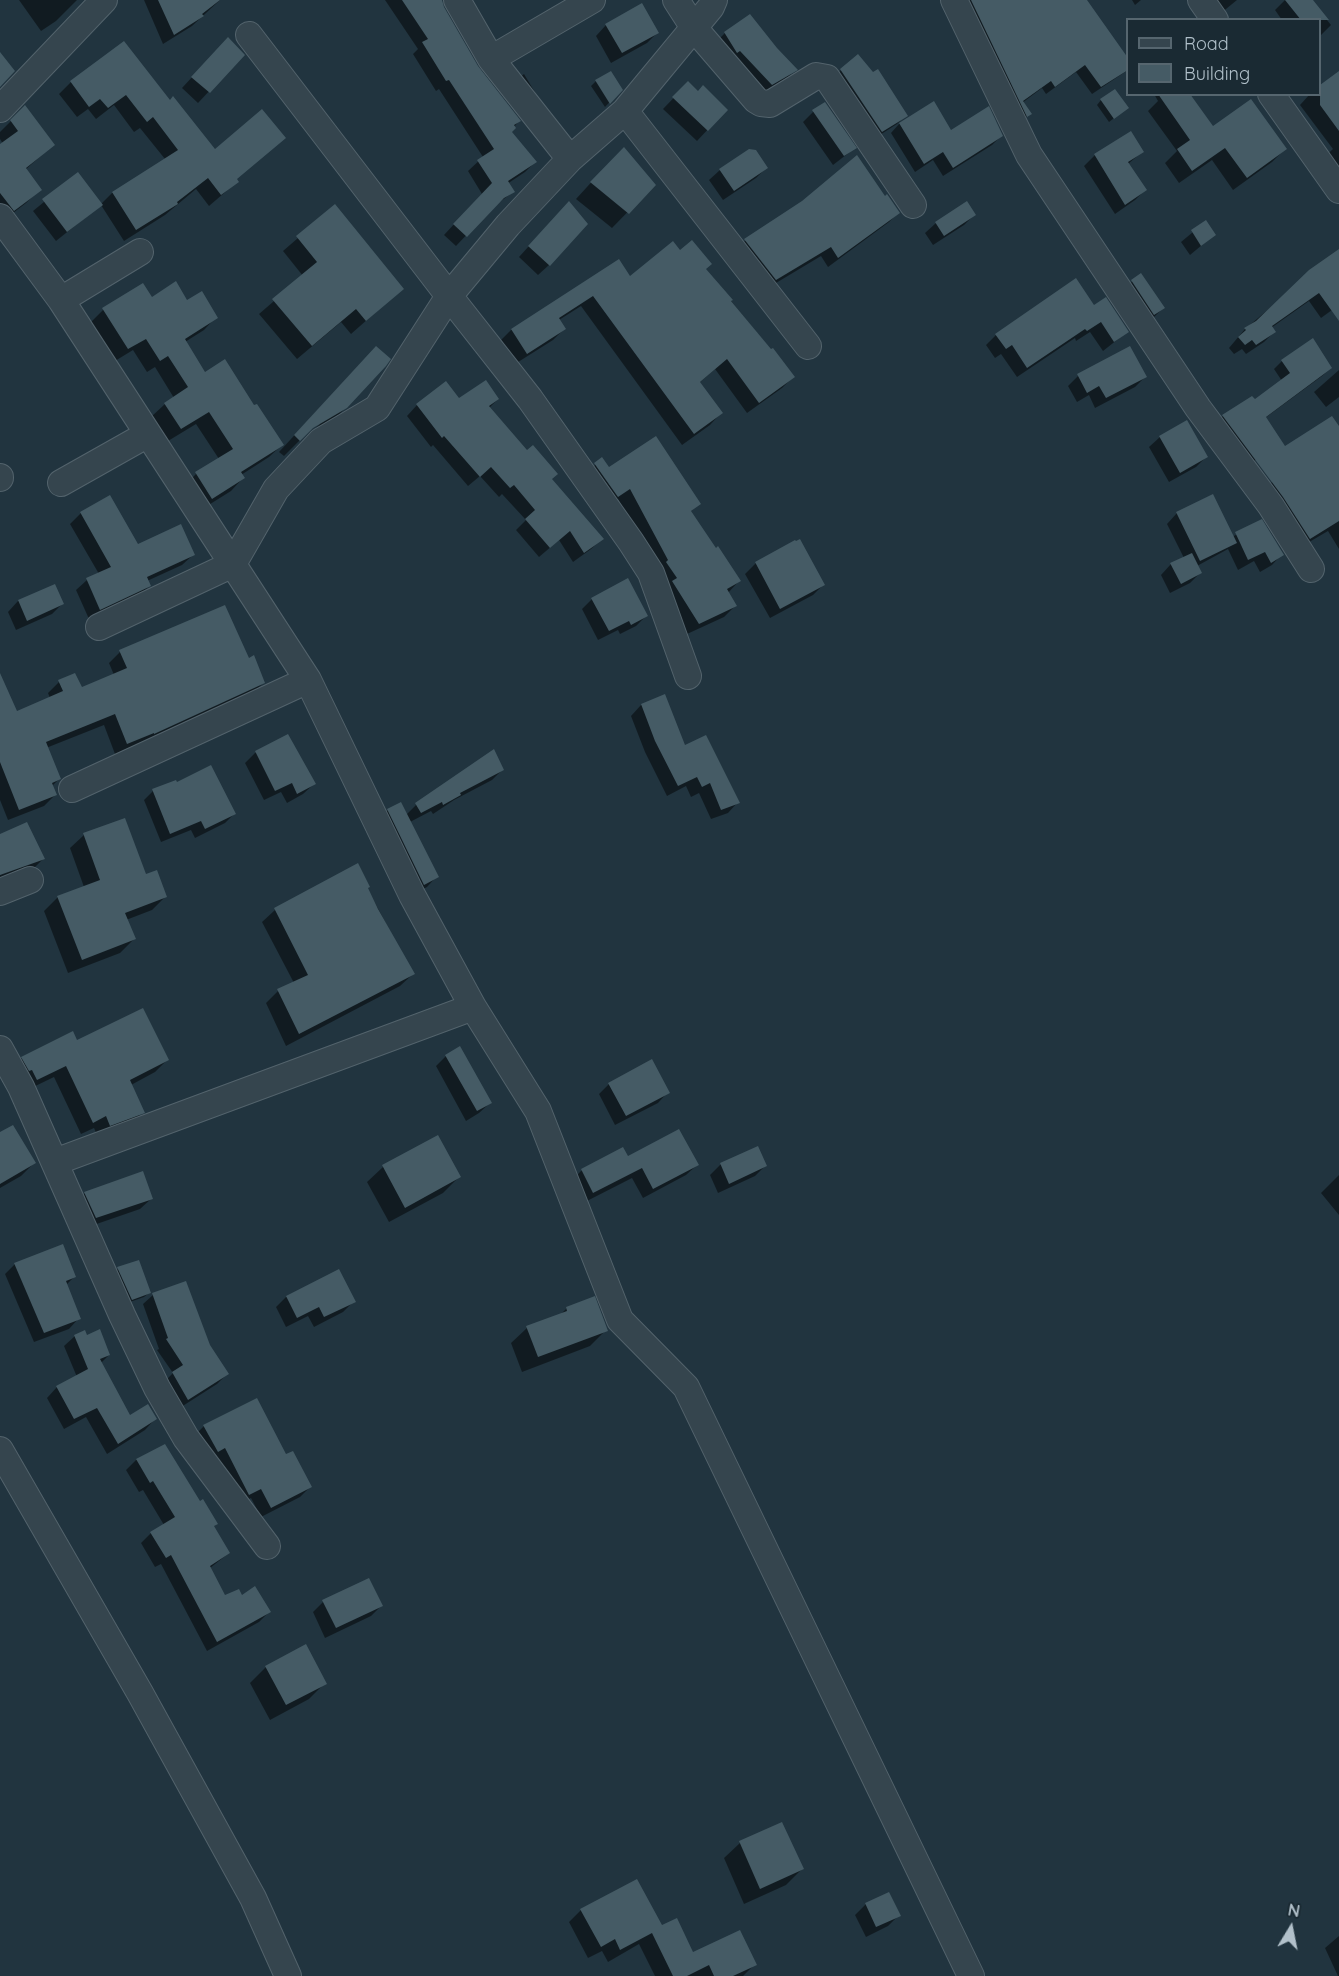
<!DOCTYPE html>
<html>
<head>
<meta charset="utf-8">
<style>
	body { margin:0 }
	#map { position:relative; width:1339px; height:1976px; overflow:hidden; background:#21343f; font-family:Quicksand,sans-serif }
	canvas { display:block }
	.legend { position:absolute; left:1126px; top:18px; width:195px; height:78px; box-sizing:border-box; background:#1a2a33; border:2px solid #56666f; margin:0; padding:8px 10px; list-style:none; font-size:18px; color:#b1c0ca }
	.legend li { display:flex; align-items:center; gap:12px; height:30px }
	.legend b { width:30px; border:2px solid #56666f }
	.north { position:absolute; left:1261px; top:1898px; width:60px; height:60px; -webkit-text-stroke:4px #1a2a33; paint-order:stroke; rotate:10deg; font-size:16px; font-weight:700; line-height:24px; text-align:center; color:#b1c0ca }
	.north::after { content:''; display:block; margin:auto; width:21px; height:27px; background:#b1c0ca; clip-path:polygon(50% 0,100% 100%,50% 72%,0 100%) }
</style>
</head>
<body>
<div id="map">
<canvas width="1339" height="1976"></canvas>
<ul class="legend">
<li><b style="height:8px;background:#35454e"></b>Road</li>
<li><b style="height:16px;background:#455b65"></b>Building</li>
</ul>
<div class="north">N</div>
</div>
<script>
const ctx = document.querySelector('canvas').getContext('2d');
ctx.lineJoin = 'round';
function fill(path, color) { ctx.fillStyle = color; ctx.fill(path, 'evenodd'); }
const toPath = rows => new Path2D(rows.map(r => 'M' + r).join(''));
function stroke(path, color, width, dash) { ctx.strokeStyle = color; ctx.lineWidth = width; ctx.lineCap = dash ? 'butt' : 'round'; ctx.setLineDash(dash || []); ctx.stroke(path); }
fill(toPath([
	[19,0,77,0,56,21,41,31],
	[144,0,220,0,192,26,163,44],
	[385,0,441,0,443,8,477,67,519,121,510,132,535,162,525,172,507,184,513,192,493,207,456,246,444,235,482,194,468,171,483,157,439,89,436,91,413,54,418,49],
	[958,0,1085,0,1128,70,1092,94,1076,72,1046,94,1042,88,1022,103,1030,113,1021,122],
	[1132,0,1141,0,1135,5],
	[1203,0,1237,0,1215,18],
	[1285,0,1311,0,1331,25,1320,36,1320,20,1282,20,1275,10],
	[606,25,657,33,647,43,611,63,596,36],
	[725,33,776,49,795,70,788,77,764,92,717,41],
	[124,43,169,102,237,182,209,206,196,189,165,215,124,241,101,205,56,241,33,211,78,174,101,204,112,193,165,159,140,128,134,132,114,105,96,119,88,109,77,117,59,94,71,82],
	[217,50,243,55,198,103,182,88],
	[841,70,906,115,897,124,872,140,832,80],
	[1339,73,1339,186,1319,162,1333,149,1300,105,1310,94,1320,94,1320,87],
	[524,74,536,94,533,98,518,79],
	[596,81,621,90,605,107,591,86],
	[688,83,698,93,726,110,697,141,663,109],
	[1154,94,1188,94,1212,129,1285,149,1272,162,1233,190,1212,160,1179,183,1165,163,1177,151,1148,111,1158,101],
	[1101,100,1122,112,1109,122,1097,105],
	[933,103,951,132,1001,136,992,145,943,176,933,160,915,172,891,133,899,124],
	[825,104,855,148,833,165,803,122,813,112],
	[25,107,53,145,25,170,40,189,26,203,0,223,0,146,3,144,0,139,0,132],
	[1130,133,1142,152,1128,164,1145,190,1135,200,1115,214,1084,166,1095,155],
	[608,164,654,185,612,228,576,199],
	[766,168,756,178,723,200,709,180,720,170],
	[885,198,898,213,889,222,828,267,821,256,766,289,736,250,745,241,803,202],
	[335,206,402,289,351,334,341,322,297,359,259,314,303,276,283,251],
	[559,213,549,265,538,275,519,257],
	[974,215,964,225,933,245,925,233,936,223],
	[1205,222,1214,235,1190,255,1181,242],
	[1339,250,1339,320,1332,310,1321,318,1309,301,1271,328,1274,332,1264,342,1246,354,1242,349,1234,354,1229,348,1245,329],
	[680,252,705,269,793,377,782,388,747,413,715,369,699,383,721,413,710,425,682,445,581,306,559,320,564,329,553,340,515,364,500,341,511,330,619,261,630,278],
	[1140,275,1163,308,1153,318,1121,291],
	[151,299,187,302,216,317,204,330,185,342,205,374,254,407,282,445,269,457,241,475,243,478,231,491,199,511,184,486,196,474,219,459,196,424,168,441,152,416,165,404,174,398,155,367,147,372,133,350,115,361,91,322,103,310],
	[1094,307,1127,332,1103,351,1090,332,1076,341,1075,338,1017,377,1001,354,995,358,986,345,996,335],
	[1282,361,1331,368,1322,376,1265,418,1271,448,1246,467,1215,424,1223,416,1252,398,1254,401,1282,381,1274,369],
	[360,364,346,407,330,424,306,438,320,424,318,422,284,456,279,452],
	[1339,370,1339,397,1326,407,1314,392],
	[1078,376,1145,377,1135,387,1095,408,1089,395,1077,402,1068,386],
	[498,399,489,408,602,539,591,549,573,562,559,540,539,557,516,530,526,520,502,494,499,497,480,476,468,486,433,445,431,447,407,416,417,405,459,400],
	[1160,437,1206,457,1196,467,1169,482,1149,447],
	[1339,437,1339,549,1328,531,1299,548,1262,493,1272,482],
	[602,459,609,469,699,504,690,512,715,550,739,581,728,593,735,606,724,617,687,634,661,594,658,572,618,499,606,508,583,476],
	[81,513,137,545,193,555,182,565,147,581,149,586,139,596,89,619,76,590,87,580,99,574,70,524],
	[1177,513,1232,537,1261,521,1282,554,1272,565,1260,572,1254,561,1238,570,1228,549,1197,566,1200,573,1190,583,1170,593,1161,575,1171,564,1184,558,1167,524],
	[756,563,823,585,813,595,770,618,745,574],
	[54,586,62,604,52,614,16,630,8,612,18,601],
	[592,599,647,615,636,626,620,634,618,630,598,640,582,609],
	[120,652,248,660,264,682,253,693,115,754,104,725,46,748,59,779,52,786,55,795,44,806,8,820,0,800,0,676,17,713,50,698,48,693,59,682,81,689,114,675,109,663],
	[664,696,685,747,738,802,728,813,711,819,699,793,691,797,686,786,667,796,645,752,631,716,641,705],
	[288,736,314,784,303,794,287,803,281,792,264,800,245,763,255,753],
	[502,770,492,780,454,800,433,814,431,811,410,822,437,876,427,887,413,894,378,821,388,810,406,815,416,805],
	[153,791,234,814,225,823,195,838,191,830,161,842,144,800],
	[84,835,145,876,166,896,152,910,126,920,134,939,120,953,68,973,44,911,58,897,84,887,70,848],
	[0,836,43,859,33,869,0,880],
	[358,865,367,888,413,974,400,986,286,1046,266,1003,278,991,294,983,262,922,275,910],
	[77,1042,167,1060,155,1072,131,1085,143,1112,131,1124,98,1137,94,1128,81,1134,54,1077,25,1091,10,1070,22,1058],
	[446,1056,490,1103,479,1113,466,1121,436,1066],
	[609,1084,668,1092,658,1103,615,1125,599,1094],
	[0,1134,34,1163,21,1176,0,1188],
	[437,1137,459,1177,443,1193,389,1222,367,1182,383,1167],
	[757,1148,765,1166,755,1176,718,1193,710,1175,720,1165],
	[623,1149,628,1158,697,1165,686,1175,643,1198,632,1178,583,1203,571,1181,581,1171],
	[1339,1175,1339,1215,1321,1193],
	[85,1193,151,1199,140,1209,85,1228,74,1204],
	[15,1264,75,1276,66,1285,79,1318,69,1329,34,1342,5,1274],
	[118,1269,149,1293,144,1297,127,1303,113,1273],
	[153,1295,208,1345,227,1374,217,1384,178,1409,163,1383,173,1373,157,1350,159,1349,143,1304],
	[286,1297,354,1301,343,1312,314,1327,308,1316,286,1327,276,1307],
	[567,1308,606,1330,590,1346,522,1372,511,1343,527,1328,559,1316],
	[75,1336,87,1336,109,1355,101,1363,130,1417,155,1419,145,1430,107,1454,86,1417,64,1429,47,1398,57,1387,77,1377,64,1346],
	[257,1400,285,1456,310,1487,300,1497,261,1517,251,1498,239,1504,194,1436,204,1426],
	[164,1446,229,1553,210,1568,225,1597,241,1597,269,1612,259,1622,207,1651,161,1564,155,1567,141,1543,151,1533,164,1525,143,1490,139,1492,126,1470,136,1460],
	[323,1602,381,1606,371,1616,325,1638,313,1612],
	[266,1667,325,1683,309,1699,270,1720,250,1683],
	[781,1824,802,1869,786,1885,744,1904,724,1858,740,1843],
	[866,1904,899,1915,888,1926,866,1937,855,1915],
	[581,1910,661,1927,692,1954,755,1964,743,1976,655,1976,639,1944,608,1962,602,1951,588,1958,569,1922],
	[1339,1936,1339,1976,1338,1976,1325,1948]
]), '#0007');
fill(toPath([
	[158,0,220,0,202,14,204,16,174,35],
	[402,0,442,0,444,7,478,66,521,121,514,125,516,128,512,132,537,162,508,181,515,192,504,198,467,237,453,224,492,183,477,160,494,149,449,80,446,81,422,42,428,39],
	[971,0,1087,0,1128,58,1128,70,1101,87,1085,65,1055,87,1051,81,1023,101,1032,114,1027,117],
	[1285,0,1313,0,1329,20,1301,20],
	[642,3,659,33,622,53,605,24],
	[750,14,777,48,798,70,772,85,740,51,737,53,724,32],
	[228,37,245,55,210,93,191,77],
	[124,41,170,100,173,96,215,149,262,109,286,138,237,179,239,182,221,195,208,178,177,202,178,204,136,230,112,192,178,150,153,117,147,122,126,95,108,108,100,99,89,107,70,81],
	[0,52,15,71,0,87],
	[858,54,873,72,878,69,908,116,882,132,840,69],
	[611,71,623,90,610,104,595,80],
	[1339,71,1339,131,1320,105,1320,85],
	[688,81,698,91,703,85,728,110,708,131,672,97],
	[1115,89,1129,108,1114,119,1100,99],
	[1158,94,1190,94,1213,126,1251,99,1287,149,1247,178,1225,148,1192,171,1177,149,1190,140],
	[934,101,951,130,989,106,1003,136,953,168,943,152,924,164,899,123],
	[825,102,857,148,844,156,812,110],
	[25,105,55,145,26,168,42,190,14,211,0,193,0,144,18,131,10,120],
	[1131,131,1144,152,1128,162,1147,190,1125,205,1094,154],
	[624,147,656,185,629,214,590,182],
	[749,149,756,150,768,168,734,191,719,169],
	[857,155,885,196,887,194,900,213,838,258,831,247,776,280,744,239,802,201],
	[78,172,103,205,67,232,42,199],
	[569,201,588,224,550,266,528,246],
	[967,201,976,215,944,236,935,222],
	[335,204,404,289,366,321,356,309,312,346,272,299,317,262,296,236],
	[1206,220,1216,235,1201,246,1191,230],
	[692,240,712,264,706,269,733,300,731,301,771,349,773,348,795,377,759,403,727,359,700,382,723,413,694,434,593,296,559,318,566,329,527,354,511,329,619,259,630,276,673,241,680,250],
	[1339,249,1339,321,1319,293,1272,326,1276,332,1256,345,1252,340,1245,345,1238,337,1246,330,1244,328,1256,321,1309,270],
	[1141,273,1165,308,1154,315,1131,280],
	[1076,278,1094,305,1106,297,1129,332,1114,342,1101,322,1087,331,1085,329,1027,368,1012,345,1006,349,995,334],
	[176,281,187,300,202,291,218,318,185,339,205,372,225,359,254,405,257,404,284,445,241,472,245,478,212,499,195,472,233,449,209,412,181,429,164,403,188,387,168,356,160,361,146,339,128,349,102,308,143,283,152,297],
	[1313,338,1332,368,1266,417,1285,446,1332,416,1339,426,1339,521,1310,539,1283,497,1222,415,1252,396,1255,399,1290,373,1281,360],
	[376,346,391,359,386,366,347,408,313,428,300,441,294,435],
	[1130,346,1147,377,1106,398,1099,386,1087,393,1077,374],
	[486,380,499,399,489,406,527,450,533,445,558,474,552,479,604,539,584,553,570,531,550,548,525,519,535,510,514,485,510,488,491,467,480,477,444,436,442,438,416,404,446,381,459,398],
	[1187,420,1208,457,1180,473,1159,436],
	[656,436,701,504,691,511,716,548,718,546,741,581,727,589,737,606,699,624,672,581,677,578,666,562,668,560,630,489,618,497,594,463,602,457,609,467],
	[1213,494,1237,543,1200,561,1176,512],
	[110,495,138,544,181,524,195,555,147,577,151,586,100,610,86,578,111,567,80,512],
	[1262,519,1284,555,1271,563,1265,552,1248,560,1235,532],
	[800,539,825,585,780,609,755,562,795,540,796,541],
	[1192,553,1202,573,1181,584,1170,563],
	[628,578,648,616,631,625,629,621,609,631,591,598],
	[55,584,64,604,27,621,18,600],
	[225,605,249,658,254,655,265,683,154,734,154,733,127,744,115,714,46,742,61,779,52,783,57,795,19,810,0,762,0,673,17,711,63,691,58,680,75,673,82,687,127,668,119,650],
	[665,694,685,745,706,735,740,803,721,810,710,783,702,787,697,777,678,786,655,741,641,704],
	[288,734,316,784,297,794,292,783,275,791,255,751],
	[494,749,504,770,460,793,461,795,443,805,442,802,421,813,415,803],
	[211,765,236,814,205,829,201,821,170,834,152,789,176,780,177,782],
	[401,802,439,877,424,885,387,809],
	[125,818,146,874,157,870,167,897,125,913,136,939,82,960,57,896,100,880,83,833],
	[27,822,45,859,0,875,0,834],
	[358,863,370,887,368,888,378,909,415,974,299,1034,277,989,308,975,274,908],
	[143,1008,169,1060,130,1080,145,1113,110,1126,106,1116,93,1123,66,1066,37,1080,32,1070,29,1071,21,1057,73,1031,77,1040],
	[460,1046,492,1103,477,1111,445,1055],
	[652,1059,670,1093,626,1116,608,1083],
	[13,1125,36,1163,0,1184,0,1132],
	[679,1129,699,1165,653,1189,642,1168,593,1193,581,1169,623,1147,628,1156],
	[438,1135,461,1177,405,1208,382,1165],
	[758,1146,767,1166,729,1184,720,1163],
	[143,1171,153,1199,96,1218,84,1192],
	[63,1244,76,1277,66,1281,81,1319,44,1333,14,1263],
	[139,1260,151,1293,132,1300,117,1267],
	[339,1269,356,1302,324,1317,319,1307,297,1318,286,1296],
	[186,1281,210,1345,229,1374,188,1400,172,1372,183,1365,166,1339,168,1338,152,1293],
	[595,1296,608,1331,538,1357,526,1326,567,1311,566,1307],
	[100,1329,110,1355,100,1359,130,1415,148,1404,157,1419,118,1444,97,1408,74,1419,56,1386,88,1369,74,1335,85,1330,87,1335],
	[257,1398,286,1454,293,1451,312,1487,271,1508,261,1489,249,1495,225,1448,218,1452,203,1425],
	[165,1444,200,1501,203,1499,218,1524,214,1526,230,1553,210,1566,225,1595,239,1589,242,1595,255,1586,271,1612,217,1642,171,1555,166,1558,150,1532,175,1517,153,1481,150,1483,136,1459],
	[369,1578,383,1606,336,1628,322,1600],
	[306,1644,327,1684,286,1705,265,1666],
	[782,1822,804,1869,760,1889,739,1841],
	[637,1879,662,1925,677,1918,693,1952,740,1930,757,1965,733,1976,714,1976,709,1965,687,1976,673,1976,652,1933,620,1950,615,1939,601,1947,580,1909],
	[889,1892,901,1916,876,1927,865,1903]
]), '#455b65');
const minor = toPath([
	[457,0,491,59,570,159],
	[676,0,694,28,756,100,761,103,770,104,816,76,827,78,913,205],
	[954,0,1029,155,1198,408,1271,506,1311,569],
	[1201,0,1215,20],
	[249,35,449,296,530,399,631,542,651,573,688,676],
	[491,59,592,0],
	[1271,94,1339,190],
	[0,109,104,0],
	[625,111,808,346],
	[0,217,61,300,308,680,412,895,473,1007,538,1111,620,1320,686,1387,971,1976],
	[61,300,140,252],
	[0,477,0,478],
	[61,483,148,434],
	[99,627,233,564,276,489,321,441,377,408,449,296,508,225,570,159,625,111,711,7,714,0],
	[72,789,308,680],
	[0,892,30,880],
	[0,1049,21,1087,122,1315,157,1388,186,1438,267,1546],
	[55,1162,473,1007],
	[0,1450,140,1693,253,1898,288,1976]
]);
stroke(minor, '#53636c', 28);
stroke(minor, '#35454e', 26);
</script>
</body>
</html>
